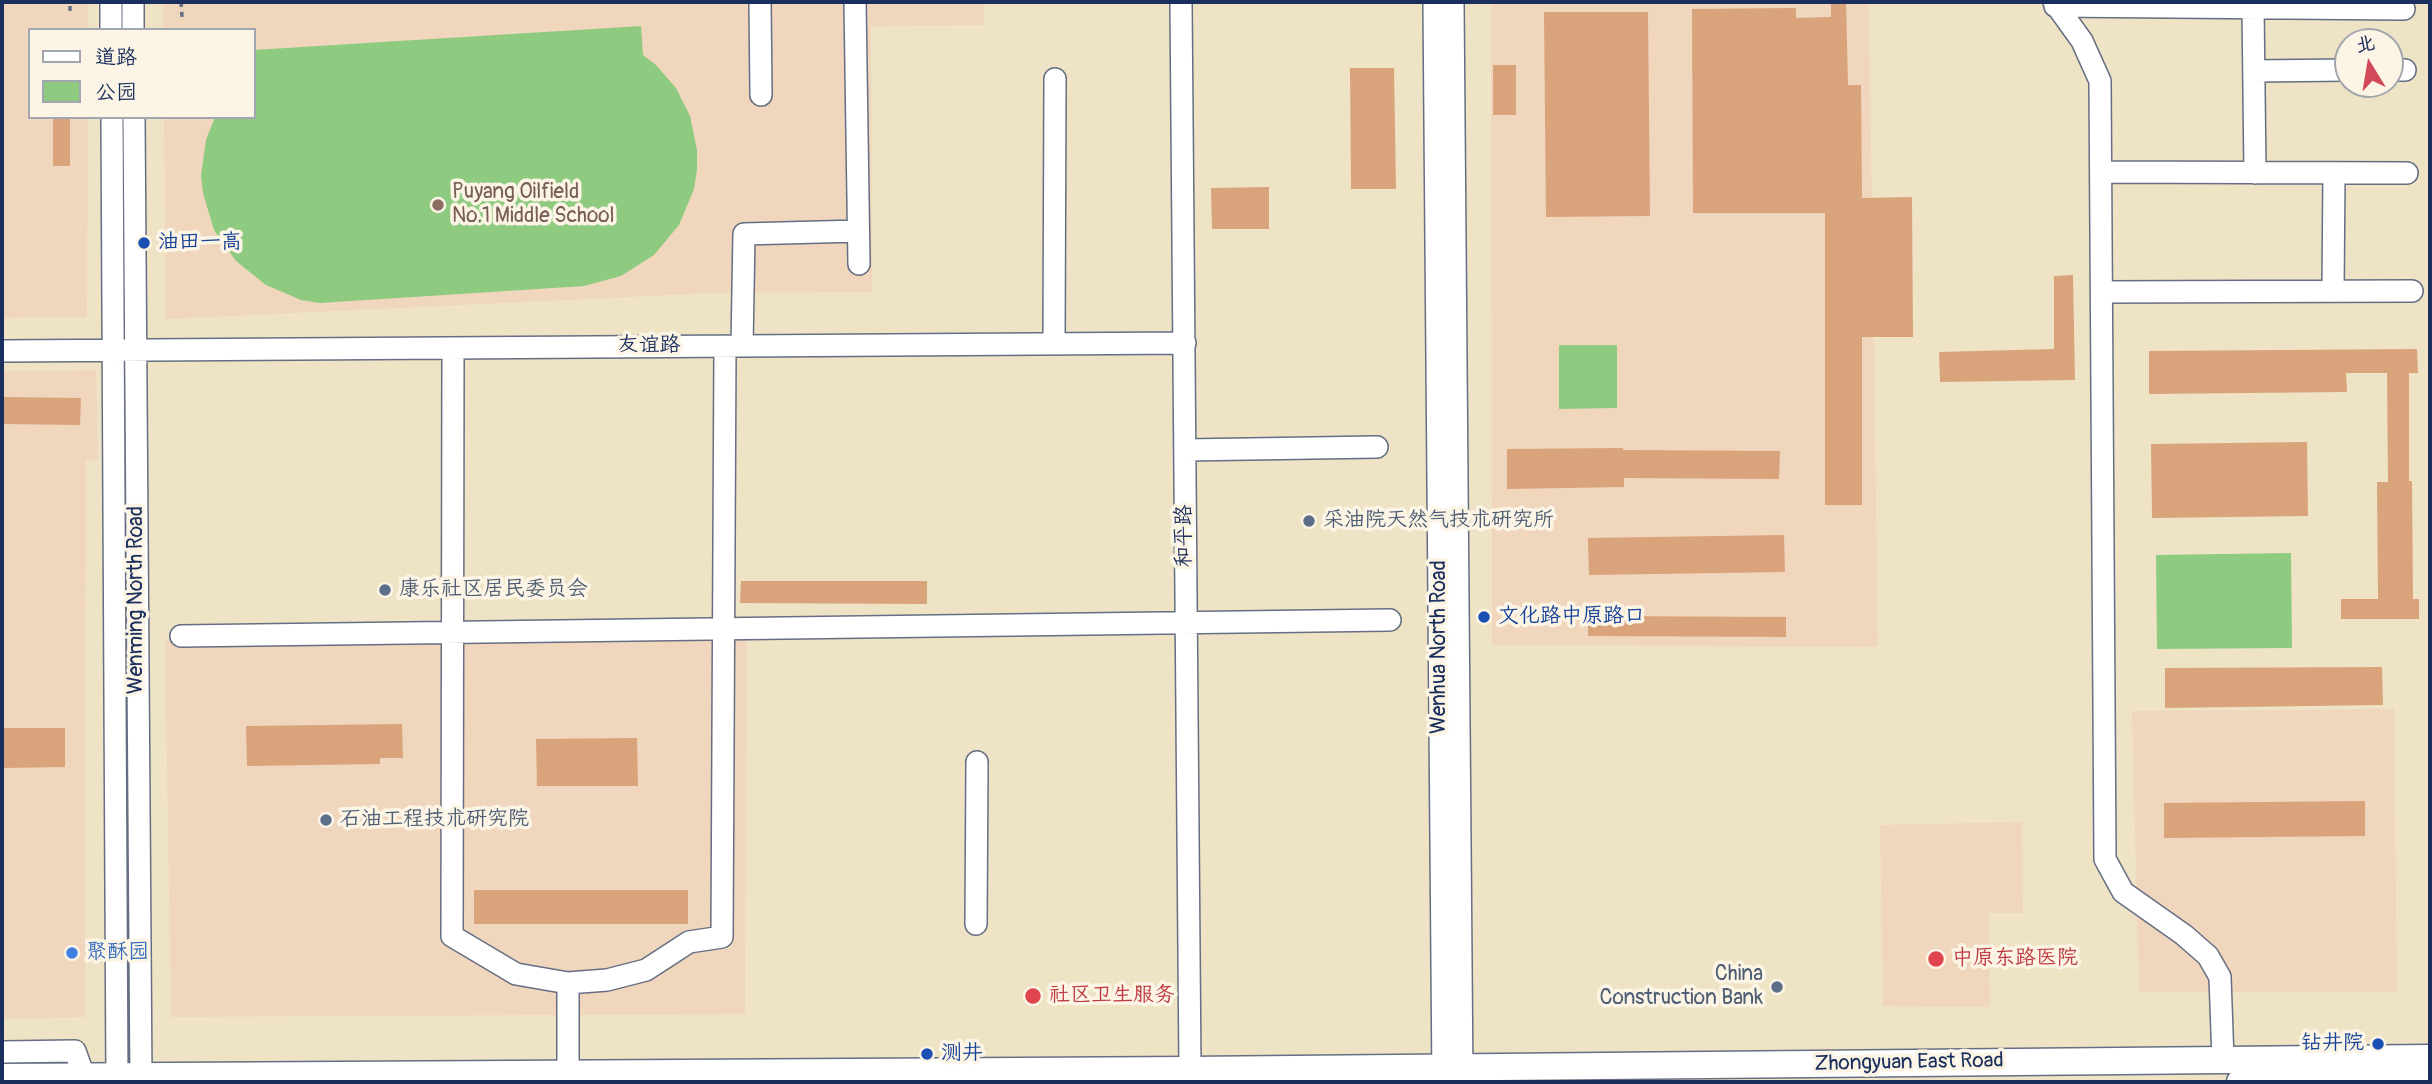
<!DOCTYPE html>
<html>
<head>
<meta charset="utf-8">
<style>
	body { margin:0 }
	#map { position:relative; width:2432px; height:1084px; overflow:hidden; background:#eee4c5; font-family:Pangolin,"LXGW WenKai TC",sans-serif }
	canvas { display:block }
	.frame { position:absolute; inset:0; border:4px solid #1b2f5e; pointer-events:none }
	.legend { position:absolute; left:28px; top:28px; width:228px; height:91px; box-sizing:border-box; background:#fcf5e5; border:2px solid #a2a6af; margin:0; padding:9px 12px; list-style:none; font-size:21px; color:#1b2f5e }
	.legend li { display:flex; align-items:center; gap:14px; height:35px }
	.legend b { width:35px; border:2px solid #a2a6af }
	.north { position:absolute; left:2334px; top:28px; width:70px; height:70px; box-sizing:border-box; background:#fcf5e5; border:2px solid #a2a6af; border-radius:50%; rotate:349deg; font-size:19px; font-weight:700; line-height:28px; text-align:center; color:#1b2f5e }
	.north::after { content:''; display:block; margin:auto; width:24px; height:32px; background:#d1495b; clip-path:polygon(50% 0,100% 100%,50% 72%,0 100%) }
</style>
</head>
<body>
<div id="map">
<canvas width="2432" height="1084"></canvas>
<div class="frame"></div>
<ul class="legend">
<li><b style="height:9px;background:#fff"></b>道路</li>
<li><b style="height:19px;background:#8ecb81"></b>公园</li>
</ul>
<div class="north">北</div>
</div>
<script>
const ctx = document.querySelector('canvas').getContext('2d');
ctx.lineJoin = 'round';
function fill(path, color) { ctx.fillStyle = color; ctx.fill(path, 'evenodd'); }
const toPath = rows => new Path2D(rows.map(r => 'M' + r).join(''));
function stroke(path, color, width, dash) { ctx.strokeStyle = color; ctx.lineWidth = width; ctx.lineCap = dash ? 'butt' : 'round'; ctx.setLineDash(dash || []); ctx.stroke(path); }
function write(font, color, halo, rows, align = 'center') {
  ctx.font = font + ' Pangolin,"LXGW WenKai TC",sans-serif'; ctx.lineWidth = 7; ctx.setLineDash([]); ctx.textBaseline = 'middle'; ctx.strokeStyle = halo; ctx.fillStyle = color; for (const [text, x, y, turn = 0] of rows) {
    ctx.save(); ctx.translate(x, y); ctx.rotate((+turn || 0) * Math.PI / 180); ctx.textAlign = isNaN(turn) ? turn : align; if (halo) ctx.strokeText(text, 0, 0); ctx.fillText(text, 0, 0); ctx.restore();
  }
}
fill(toPath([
	[2,2,88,2,88,30,30,30,30,117,88,117,87,317,2,318],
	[163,2,984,2,984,25,871,26,872,292,712,293,166,319,164,117,254,117,254,30,163,30],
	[1491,2,1869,2,1878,647,1492,645],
	[96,370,98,460,86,461,85,1017,2,1019,2,371],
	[165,639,746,640,745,1014,171,1017],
	[2394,709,2397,992,2139,992,2132,711],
	[2022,822,2023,913,1989,913,1990,1007,1883,1006,1880,825]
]), '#f0d6bc');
fill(toPath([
	[641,26,643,55,656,65,676,88,690,116,697,150,697,170,694,189,679,225,654,255,621,276,584,286,320,303,301,300,266,285,236,261,214,230,203,193,201,175,206,140,215,117,254,117,254,50],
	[1559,345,1617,345,1617,408,1559,409],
	[2291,553,2292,648,2157,649,2156,555]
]), '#8ecb81');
fill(toPath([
	[1831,2,1846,2,1848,85,1861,85,1862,198,1912,197,1913,337,1862,337,1862,505,1825,505,1825,213,1693,213,1692,9,1796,8,1796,18,1831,17],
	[1544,12,1648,12,1650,216,1546,217],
	[1493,65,1516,65,1516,115,1493,115],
	[1350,68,1394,68,1396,189,1351,189],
	[53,117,70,117,70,166,53,166],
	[1269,187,1269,229,1212,229,1211,188],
	[2073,275,2075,380,1940,382,1939,352,2054,349,2054,276],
	[2417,349,2418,373,2409,373,2409,481,2412,481,2413,599,2419,599,2419,619,2341,619,2341,599,2378,599,2377,482,2388,482,2387,373,2346,373,2347,392,2149,394,2149,351],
	[2,397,81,398,80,425,2,424],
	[2307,442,2308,516,2152,518,2151,444],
	[1623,448,1623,450,1780,451,1779,479,1624,478,1624,487,1507,489,1507,449],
	[1784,535,1785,572,1589,575,1588,538],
	[741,581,927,581,927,604,740,603],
	[1588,616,1786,617,1786,637,1588,636],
	[2382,667,2383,705,2165,708,2165,668],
	[402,724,403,758,380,758,380,764,247,766,246,726],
	[2,728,65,728,65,767,2,768],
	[637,738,638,786,537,786,536,739],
	[2365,801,2365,836,2164,838,2164,803],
	[474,890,688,890,688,924,474,924]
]), '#d9a37c');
const minor = toPath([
	[111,2,111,30],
	[133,2,133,30],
	[760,2,761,95],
	[855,2,859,264],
	[1181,2,1190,1070],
	[1434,2,1443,1082],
	[1453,2,1462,1082],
	[2054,2,2082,41,2100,81,2105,859,2123,892,2184,935,2208,956,2220,977,2223,1060],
	[2055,6,2404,9],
	[2253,7,2255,173],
	[2390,70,2405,70],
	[2254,71,2348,70],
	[112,117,117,1082],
	[134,117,141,1082],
	[2101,172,2407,173],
	[2333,291,2334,173],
	[2102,292,2412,291],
	[1054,344,1055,79],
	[742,346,744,234,858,231],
	[453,348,452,936,516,974,568,983,607,980,646,970,689,942,722,937,725,346],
	[2,351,1185,343],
	[1185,450,1377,447],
	[181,636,1390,620],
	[976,924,977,762],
	[568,983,568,1074],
	[2,1052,75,1051,84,1076]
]);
const major = toPath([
	[2,1077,1190,1070,2430,1058],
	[2240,1082,2430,1080]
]);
stroke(minor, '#656e82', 24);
stroke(major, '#656e82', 29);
stroke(toPath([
	[181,2,182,17],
	[70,11,70,2]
]), '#656e82', 3.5, [5, 5]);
stroke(minor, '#fff', 21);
stroke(major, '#fff', 26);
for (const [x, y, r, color] of [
	[438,205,7,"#8d6e63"],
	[144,243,7,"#1a4fb4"],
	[1309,521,7,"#5c6f8a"],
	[385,590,7,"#5c6f8a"],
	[1484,617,7,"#1a4fb4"],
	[326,820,7,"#5c6f8a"],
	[72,953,7,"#3f7fe0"],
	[1936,959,9,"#e0444e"],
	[1777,987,7,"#5c6f8a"],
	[1033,996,9,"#e0444e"],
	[2378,1044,7,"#1a4fb4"],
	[927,1054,7,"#1a4fb4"]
]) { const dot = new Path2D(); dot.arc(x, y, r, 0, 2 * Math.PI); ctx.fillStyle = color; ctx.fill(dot); stroke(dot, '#fcf5e5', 2.5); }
write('21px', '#785e54', '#fcf5e5', [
	["Puyang Oilfield",452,193],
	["No.1 Middle School",452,217]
], 'left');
write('21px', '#164399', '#fcf5e5', [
	["油田一高",158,243],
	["文化路中原路口",1498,617],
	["钻井院",2364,1044,"right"],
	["测井",941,1054]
], 'left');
write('21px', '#1b2f5e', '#fcf5e5', [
	["友谊路",649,346],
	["和平路",1185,536,-90],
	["Wenming North Road",137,600,-90],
	["Wenhua North Road",1440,647,-90],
	["Zhongyuan East Road",1909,1063,-1]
]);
write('21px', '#4e5e75', '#fcf5e5', [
	["采油院天然气技术研究所",1323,521],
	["康乐社区居民委员会",399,590],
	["石油工程技术研究院",340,820],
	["China",1763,975,"right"],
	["Construction Bank",1763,999,"right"]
], 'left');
write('21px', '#366cbe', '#fcf5e5', [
	["聚酥园",86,953]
], 'left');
write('21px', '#be3a42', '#fcf5e5', [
	["中原东路医院",1952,959],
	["社区卫生服务",1049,996]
], 'left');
</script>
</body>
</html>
